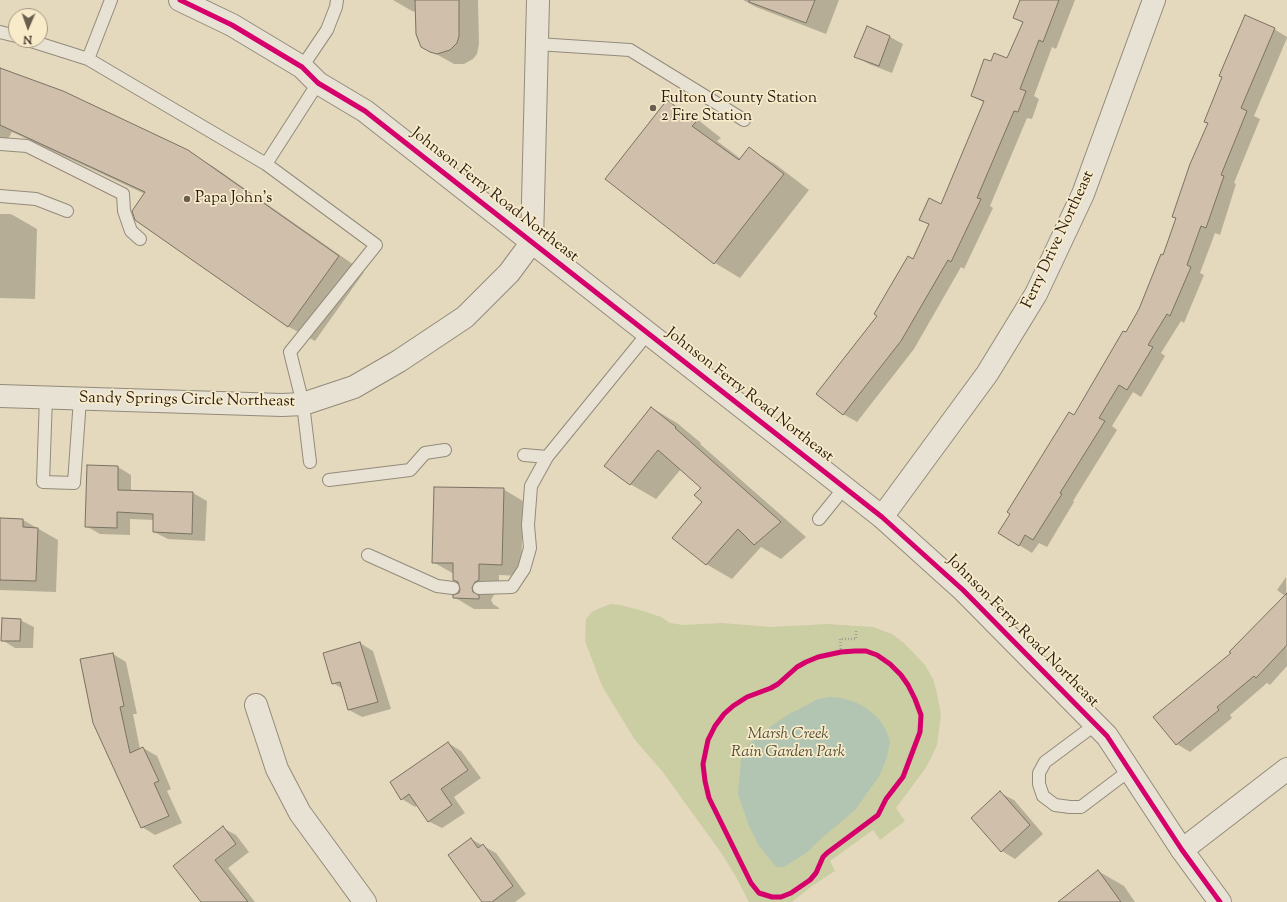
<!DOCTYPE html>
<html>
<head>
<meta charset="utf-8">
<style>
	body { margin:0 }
	#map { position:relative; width:1287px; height:902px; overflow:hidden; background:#e4d9bd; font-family:"Sorts Mill Goudy",serif }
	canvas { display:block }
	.north { position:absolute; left:8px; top:8px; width:40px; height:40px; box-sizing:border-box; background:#f8ebca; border:1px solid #a49881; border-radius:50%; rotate:182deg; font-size:11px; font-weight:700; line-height:16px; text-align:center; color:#271b14 }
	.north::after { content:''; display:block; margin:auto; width:14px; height:18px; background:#695e4f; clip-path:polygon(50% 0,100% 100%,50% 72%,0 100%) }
</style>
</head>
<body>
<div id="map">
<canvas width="1287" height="902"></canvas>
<div class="north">N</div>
</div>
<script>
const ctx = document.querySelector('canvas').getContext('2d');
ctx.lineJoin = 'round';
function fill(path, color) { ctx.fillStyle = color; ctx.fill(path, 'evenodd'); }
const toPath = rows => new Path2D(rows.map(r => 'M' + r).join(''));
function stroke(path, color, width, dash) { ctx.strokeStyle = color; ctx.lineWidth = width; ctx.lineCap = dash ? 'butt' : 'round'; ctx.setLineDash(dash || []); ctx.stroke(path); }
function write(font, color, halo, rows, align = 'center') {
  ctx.font = font + ' "Sorts Mill Goudy",serif'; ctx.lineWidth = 3.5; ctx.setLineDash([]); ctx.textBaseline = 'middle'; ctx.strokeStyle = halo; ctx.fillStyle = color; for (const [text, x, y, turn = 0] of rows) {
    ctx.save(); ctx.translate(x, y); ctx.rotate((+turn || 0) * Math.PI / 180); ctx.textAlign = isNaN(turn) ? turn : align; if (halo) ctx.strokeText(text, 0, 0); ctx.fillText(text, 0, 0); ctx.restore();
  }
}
fill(toPath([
	[611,604,620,605,643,611,661,617,670,623,683,625,722,623,771,627,827,624,873,627,892,634,904,643,925,665,933,679,937,693,941,715,937,745,932,756,925,769,896,808,905,821,880,840,873,830,830,861,835,871,812,886,792,902,749,902,736,877,722,854,662,771,635,740,602,686,585,641,586,619,592,612,600,608]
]), '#cbcda3');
fill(toPath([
	[831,697,841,698,855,702,866,708,878,718,886,730,890,742,887,757,880,775,855,810,824,836,806,853,784,867,776,867,759,846,749,826,738,794,741,759,748,745,773,725,789,714,807,705,818,699]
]), '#b2c5b2');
fill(toPath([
	[393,0,478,0,479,44,477,54,473,59,464,64,454,64,422,46,417,38,416,12,412,11],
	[743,0,839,0,826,34,756,7],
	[1021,0,1075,0,1056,49,1052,47,1034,96,1039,99,1032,119,1027,118,990,206,993,208,964,269,961,267,914,349,857,422,843,414,878,316,913,260,930,225,920,219,942,205,985,103,972,96,991,63,1008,59,1023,23,1014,17],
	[867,28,890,37,903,44,892,73,869,64,855,56],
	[1274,29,1287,37,1287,38,1254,116,1260,119,1234,183,1236,184,1220,235,1215,233,1200,273,1204,275,1184,323,1181,321,1161,353,1165,356,1141,397,1133,392,1112,426,1117,430,1073,501,1074,502,1047,547,1039,543,1032,553,1019,545,1074,416,1126,334,1140,310,1164,257,1177,219,1173,217],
	[0,69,187,151,214,167,364,272,315,341,289,327,136,220,145,194,12,132,4,146,0,145],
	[667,102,693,116,721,138,717,141,741,159,749,149,775,164,809,190,740,278,715,263],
	[0,214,11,214,37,229,35,299,0,298],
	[652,408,677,423,701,443,700,444,806,537,781,559,761,547,732,579,706,564,704,502,702,488,681,469,656,499,630,484],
	[118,467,131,475,131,491,193,493,207,501,205,541,168,539,154,532,154,520,130,519,130,535,100,534,86,526],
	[503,489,523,501,521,576,499,575,499,592,495,593,491,600,493,604,499,608,499,609,474,609,454,597,459,594,462,589,459,583,454,580,454,574,433,562],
	[0,519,23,520,58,540,56,592,0,590],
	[1286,577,1287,666,1270,685,1267,683,1230,715,1232,718,1190,752,1177,744,1155,717,1232,654,1285,596,1277,590],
	[20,620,34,627,33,648,15,648,2,640],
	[360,643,373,651,391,709,362,717,349,710,343,689,333,683],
	[113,654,126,662,137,714,133,714,140,749,143,748,157,756,171,789,167,791,182,823,155,835,142,827,94,722],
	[448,743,461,751,481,778,454,797,465,813,442,828,428,821,418,805,415,807,402,799],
	[1000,793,1014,800,1043,834,1015,859,1002,851],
	[223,828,236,835,249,852,228,868,255,902,202,902],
	[471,839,496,853,526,894,515,902,483,902],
	[1098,871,1124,886,1135,902,1064,902]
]), '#0003');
const building = toPath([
	[415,0,459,0,459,36,457,43,450,50,437,54,430,52,421,47,416,34,415,0],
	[749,0,815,0,806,23,749,2,749,0],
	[1020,0,1059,0,1043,42,1039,40,1020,89,1026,91,1018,112,1014,111,977,198,981,199,951,262,948,260,901,341,843,415,816,394,877,316,874,314,908,256,913,259,929,224,919,220,929,198,941,204,984,101,971,96,984,59,991,61,994,53,1007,58,1023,22,1013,18,1020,0],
	[1245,15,1275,28,1241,108,1247,111,1221,175,1224,176,1206,228,1201,226,1187,265,1191,267,1170,316,1167,314,1148,345,1153,347,1127,390,1119,385,1099,418,1105,421,1060,493,1062,494,1033,540,1025,535,1019,546,998,533,1010,514,1007,512,1069,412,1074,415,1123,331,1126,332,1139,309,1161,254,1163,255,1176,218,1172,217,1190,164,1208,123,1204,122,1222,77,1219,76,1245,15],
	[867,26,890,36,879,66,854,57,867,26],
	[0,68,63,91,188,150,339,256,288,327,135,220,132,211,145,192,0,125,0,68],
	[667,100,696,122,692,126,739,160,749,147,784,174,714,264,605,179,667,100],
	[651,407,676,427,675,428,781,522,754,545,738,529,706,565,672,538,702,502,694,495,701,488,658,450,630,485,604,466,651,407],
	[87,465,118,466,118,490,193,492,192,534,153,532,153,514,117,512,117,528,85,527,87,465],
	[434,487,504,488,502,565,479,564,479,580,475,582,472,588,473,592,479,595,479,599,453,598,453,595,459,593,460,589,458,582,453,580,453,563,432,563,434,487],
	[0,518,23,519,23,527,38,528,36,581,0,580,0,518],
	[1287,593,1287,645,1256,678,1254,676,1217,707,1219,710,1176,745,1153,717,1231,653,1229,652,1287,593],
	[2,618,21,619,20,641,1,641,2,618],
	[360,642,378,702,348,710,340,682,332,684,323,653,360,642],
	[113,653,124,706,120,707,130,753,143,747,159,781,154,783,169,816,141,828,93,723,80,659,113,653],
	[448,742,468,770,441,789,452,805,428,822,409,794,401,800,390,782,448,742],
	[1000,791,1030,825,1001,852,971,818,1000,791],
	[223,826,236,844,215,860,248,902,201,902,173,866,223,826],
	[471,838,478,848,483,844,513,886,492,902,482,902,448,855,471,838],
	[1098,870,1121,902,1058,902,1098,870]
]);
fill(building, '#d0bfaa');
stroke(building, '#797263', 1);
const service = toPath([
	[0,32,16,36],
	[28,40,88,59,266,164,376,245,290,352,303,404,310,462],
	[537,44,630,50,744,120],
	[88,59,111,0],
	[302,67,327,30,336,7,337,0],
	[0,144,27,146,123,194,124,211,131,231,140,239],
	[266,164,318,83],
	[0,196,36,199,67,211],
	[46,397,43,482,74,483,80,399],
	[524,455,547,457],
	[329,480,410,470,425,453,445,450],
	[819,519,844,488],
	[368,555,437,586,453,588],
	[479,588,512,587,524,569,530,548,528,525,531,486,547,457,648,333],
	[1096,724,1045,762,1039,773,1039,784,1043,796,1055,805,1070,807,1081,807,1130,770]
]);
const minor = toPath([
	[0,396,282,405,303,404,354,387,399,361,465,317,509,273,532,242,538,0],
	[882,517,987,374,1036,294,1083,194,1154,0],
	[256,705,277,769,300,813,365,902],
	[1182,850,1287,769]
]);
const tertiary = toPath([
	[180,0,232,25,302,67,318,83,365,111,882,517,963,590,1107,736,1182,850,1220,902]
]);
stroke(service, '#938b7a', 14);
stroke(minor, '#938b7a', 24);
stroke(tertiary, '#938b7a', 24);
stroke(toPath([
	[841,652,840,639,856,639,856,629]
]), '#a49e93', 2.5, [1, 2]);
stroke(service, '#e8e2d5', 12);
stroke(minor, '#e8e2d5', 22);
stroke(tertiary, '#e8e2d5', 22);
stroke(toPath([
	[180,0,232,25,302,67,318,83,365,111,882,517,963,590,1107,736,1182,850,1220,902],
	[855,651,866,651,877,655,890,664,901,675,908,685,915,699,921,715,920,732,903,777,886,799,878,815,827,853,823,857,816,873,810,880,791,893,781,897,772,897,759,893,751,883,709,798,705,781,703,764,708,740,715,726,724,714,733,706,747,697,771,688,778,684,797,667,806,662,818,657,841,652,855,651]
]), '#d6006c', 5);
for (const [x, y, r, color] of [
	[653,108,4,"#695e4f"],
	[187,199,4,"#695e4f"]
]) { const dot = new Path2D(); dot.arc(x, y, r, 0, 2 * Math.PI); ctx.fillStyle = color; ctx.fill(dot); stroke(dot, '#f8ebca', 1.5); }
write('16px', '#271b14', '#f8ebca', [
	["Fulton County Station",661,99],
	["2 Fire Station",661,117],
	["Papa John's",195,199]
], 'left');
write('16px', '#271b14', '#f8ebca', [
	["Johnson Ferry Road Northeast",494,196,38],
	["Ferry Drive Northeast",1059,240,-65],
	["Johnson Ferry Road Northeast",749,396,38],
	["Sandy Springs Circle Northeast",187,401,1],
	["Johnson Ferry Road Northeast",1022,632,45]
]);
write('italic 16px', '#524d39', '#f8ebca', [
	["Marsh Creek",788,735],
	["Rain Garden Park",788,753]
]);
</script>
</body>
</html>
